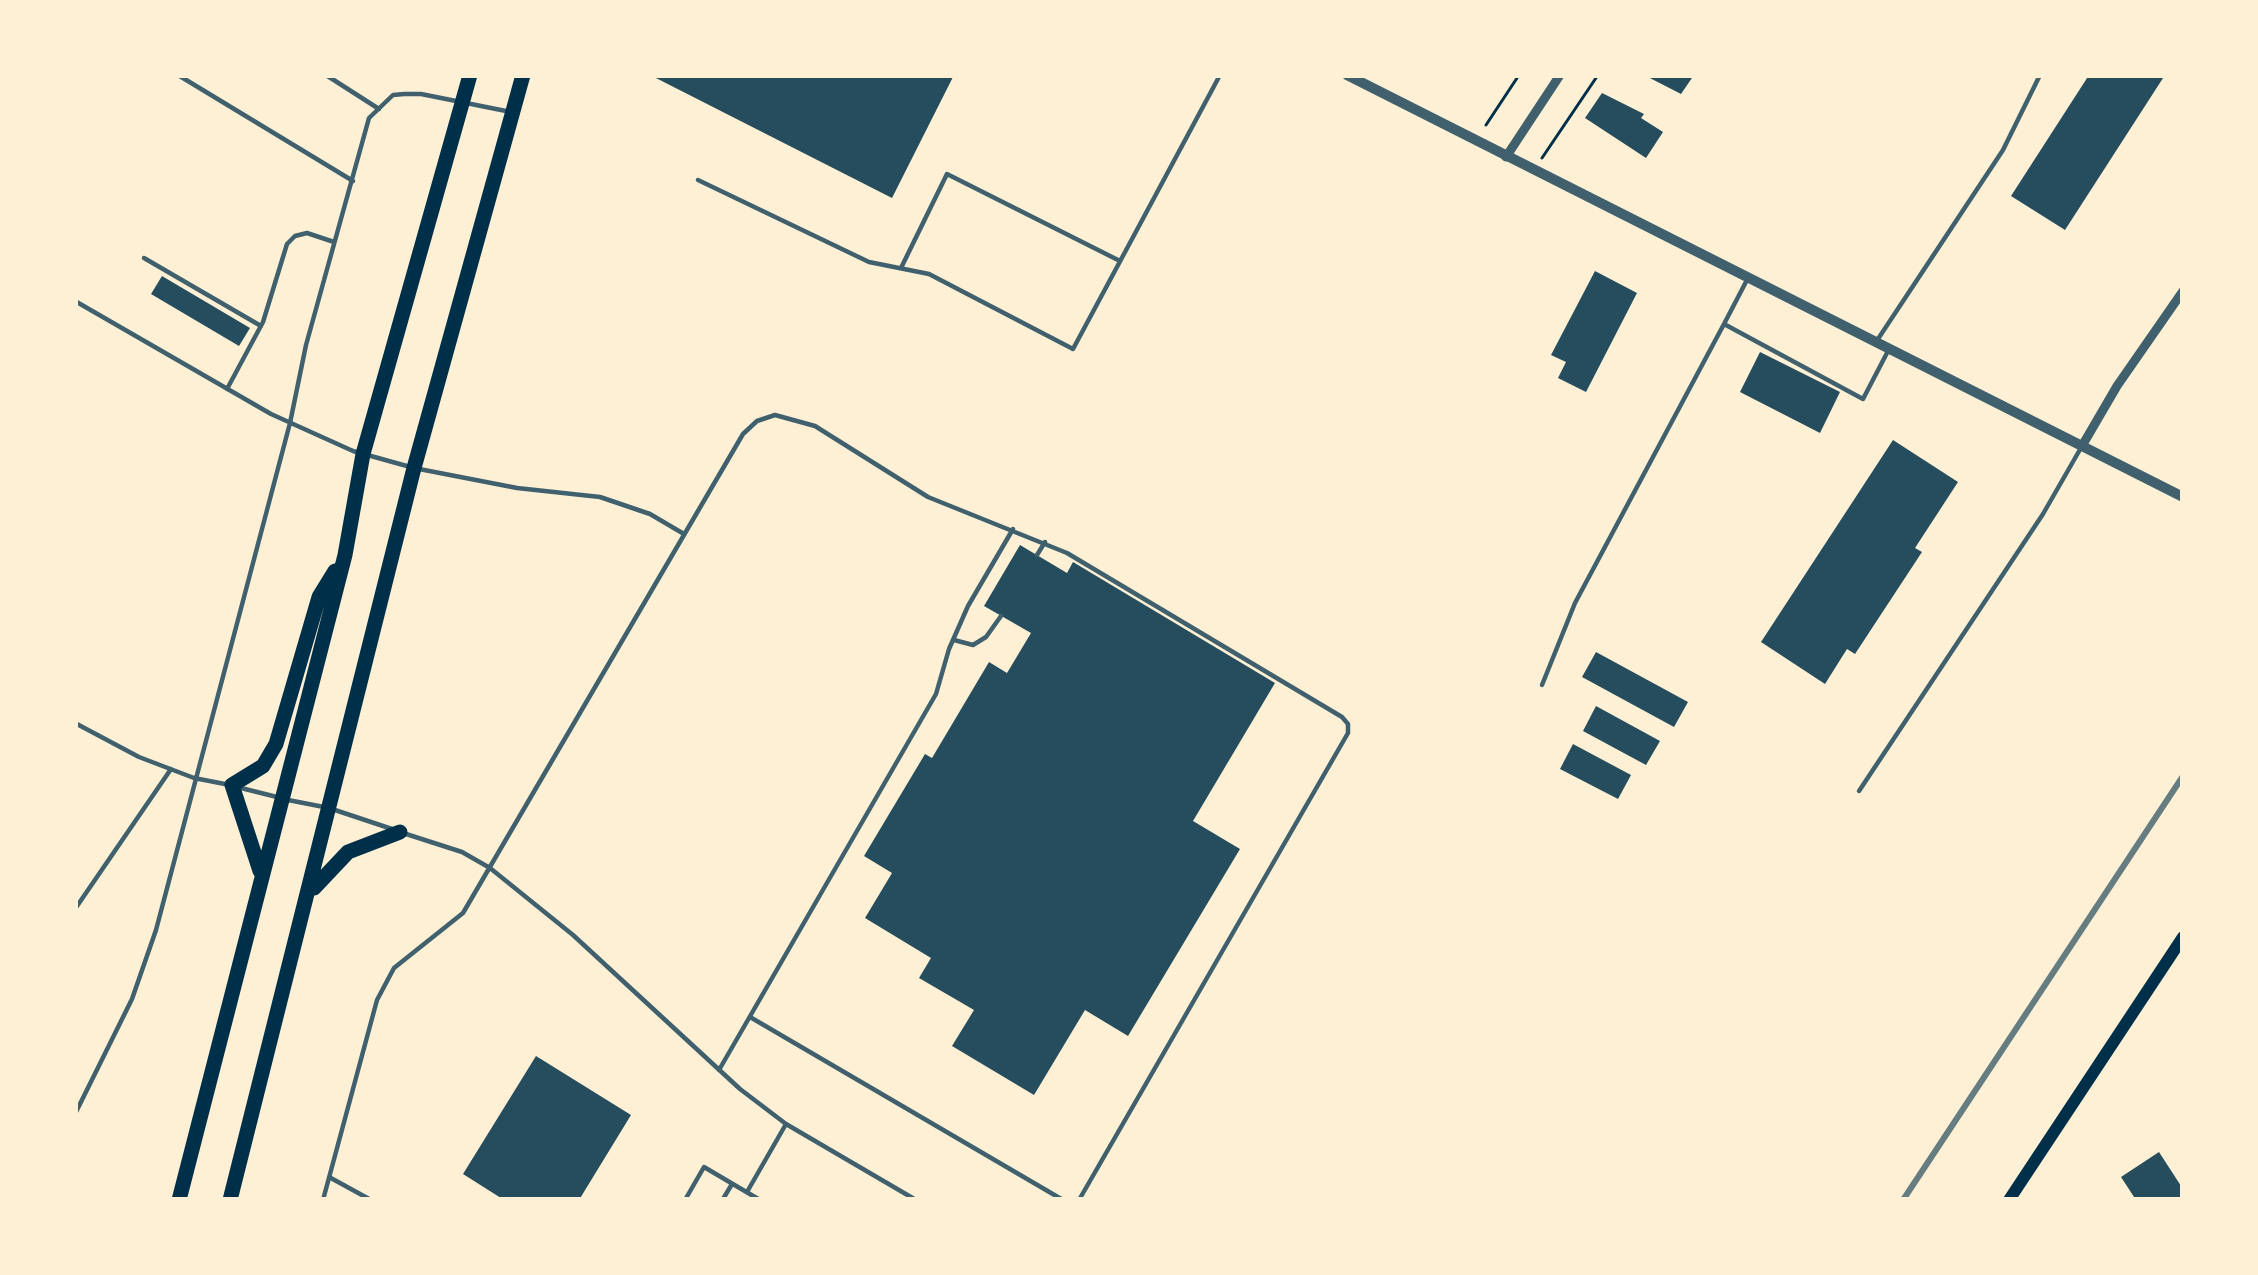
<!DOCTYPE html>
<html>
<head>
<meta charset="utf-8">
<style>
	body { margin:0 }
	#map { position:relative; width:2258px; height:1275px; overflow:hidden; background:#fdf0d5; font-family:"Roboto Condensed",sans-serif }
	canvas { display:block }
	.frame { position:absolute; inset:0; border:78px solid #fdf0d5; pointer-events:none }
</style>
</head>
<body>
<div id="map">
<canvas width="2258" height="1275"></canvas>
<div class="frame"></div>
</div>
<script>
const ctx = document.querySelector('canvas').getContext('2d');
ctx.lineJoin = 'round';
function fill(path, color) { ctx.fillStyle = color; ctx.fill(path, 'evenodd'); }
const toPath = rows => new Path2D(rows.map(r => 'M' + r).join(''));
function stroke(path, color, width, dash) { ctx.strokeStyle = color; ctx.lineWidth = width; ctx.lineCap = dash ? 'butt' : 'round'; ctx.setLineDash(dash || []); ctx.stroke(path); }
fill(toPath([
	[650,75,954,75,892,198],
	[1644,75,1694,75,1681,94],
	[2089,75,2165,75,2065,230,2011,196],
	[1602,93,1644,114,1641,118,1663,132,1646,158,1585,118],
	[1595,271,1637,293,1586,392,1558,378,1566,362,1551,355],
	[162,276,250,328,239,346,151,294],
	[1760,352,1840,392,1820,433,1740,392],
	[1893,440,1958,482,1915,548,1922,552,1855,654,1847,649,1825,684,1761,642],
	[1020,545,1067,573,1073,562,1275,683,1193,821,1240,849,1128,1036,1085,1010,1034,1095,952,1046,974,1010,919,978,931,958,865,918,892,873,864,856,925,754,932,758,989,662,1007,673,1031,633,984,606],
	[1596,652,1688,702,1674,727,1582,677],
	[1596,706,1660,741,1646,765,1583,731],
	[1573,744,1631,775,1618,799,1560,769],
	[536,1056,631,1115,579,1200,504,1200,463,1174],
	[2159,1152,2183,1189,2183,1200,2136,1200,2121,1177]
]), '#264d5e');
stroke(toPath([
	[1486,125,1519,75],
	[1542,158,1598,75]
]), '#003049', 3);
stroke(toPath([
	[178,75,353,181],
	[326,75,379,109],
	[698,180,869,262,929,274,1073,349,1220,75],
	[144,258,261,326],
	[901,268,947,174,1120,261],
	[1748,278,1724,324,1863,399,1888,351],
	[75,301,271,414,353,451,414,468,517,488,600,497,650,514,684,534],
	[1876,342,2003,150,2040,75],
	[227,389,263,322,287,244,295,236,307,233,334,242],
	[1037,555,1045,542],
	[954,640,973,645,986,637,1001,616],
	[1542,685,1575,603,1724,324],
	[75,723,139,757,194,778,230,785],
	[241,788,277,797],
	[1859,791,2043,514,2082,446],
	[288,800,324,807],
	[335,810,392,829],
	[403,833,462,852,490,868,573,935,740,1089,786,1124,916,1200],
	[75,909,171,769],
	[750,1017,1063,1200],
	[719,1070,936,694,949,649,968,606,1013,529],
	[75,1114,132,999,156,930,290,423,306,345,369,118,393,95,404,94,421,94,511,112],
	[329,1177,371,1200],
	[747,1192,786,1124],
	[723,1199,732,1184],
	[323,1200,377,1000,394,968,463,913,743,434,757,421,775,415,815,426,928,497,1067,553,1342,717,1348,724,1348,733,1079,1200],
	[685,1200,704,1167,760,1200]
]), '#3f606c', 4.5);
stroke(toPath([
	[1506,157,1560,75],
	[2082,446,2117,386,2183,291]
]), '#3f606c', 9);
stroke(toPath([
	[1347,75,2183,497]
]), '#3f606c', 10);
stroke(toPath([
	[2009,1200,2183,937]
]), '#003049', 12);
stroke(toPath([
	[260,871,232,785,263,766,276,744,319,597,335,571],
	[314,888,348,852,400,832],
	[179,1200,345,555,363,454,470,75],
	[230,1200,414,468,523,75]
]), '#003049', 15);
stroke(toPath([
	[1903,1200,2183,776]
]), '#657d81', 6);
</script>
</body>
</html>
